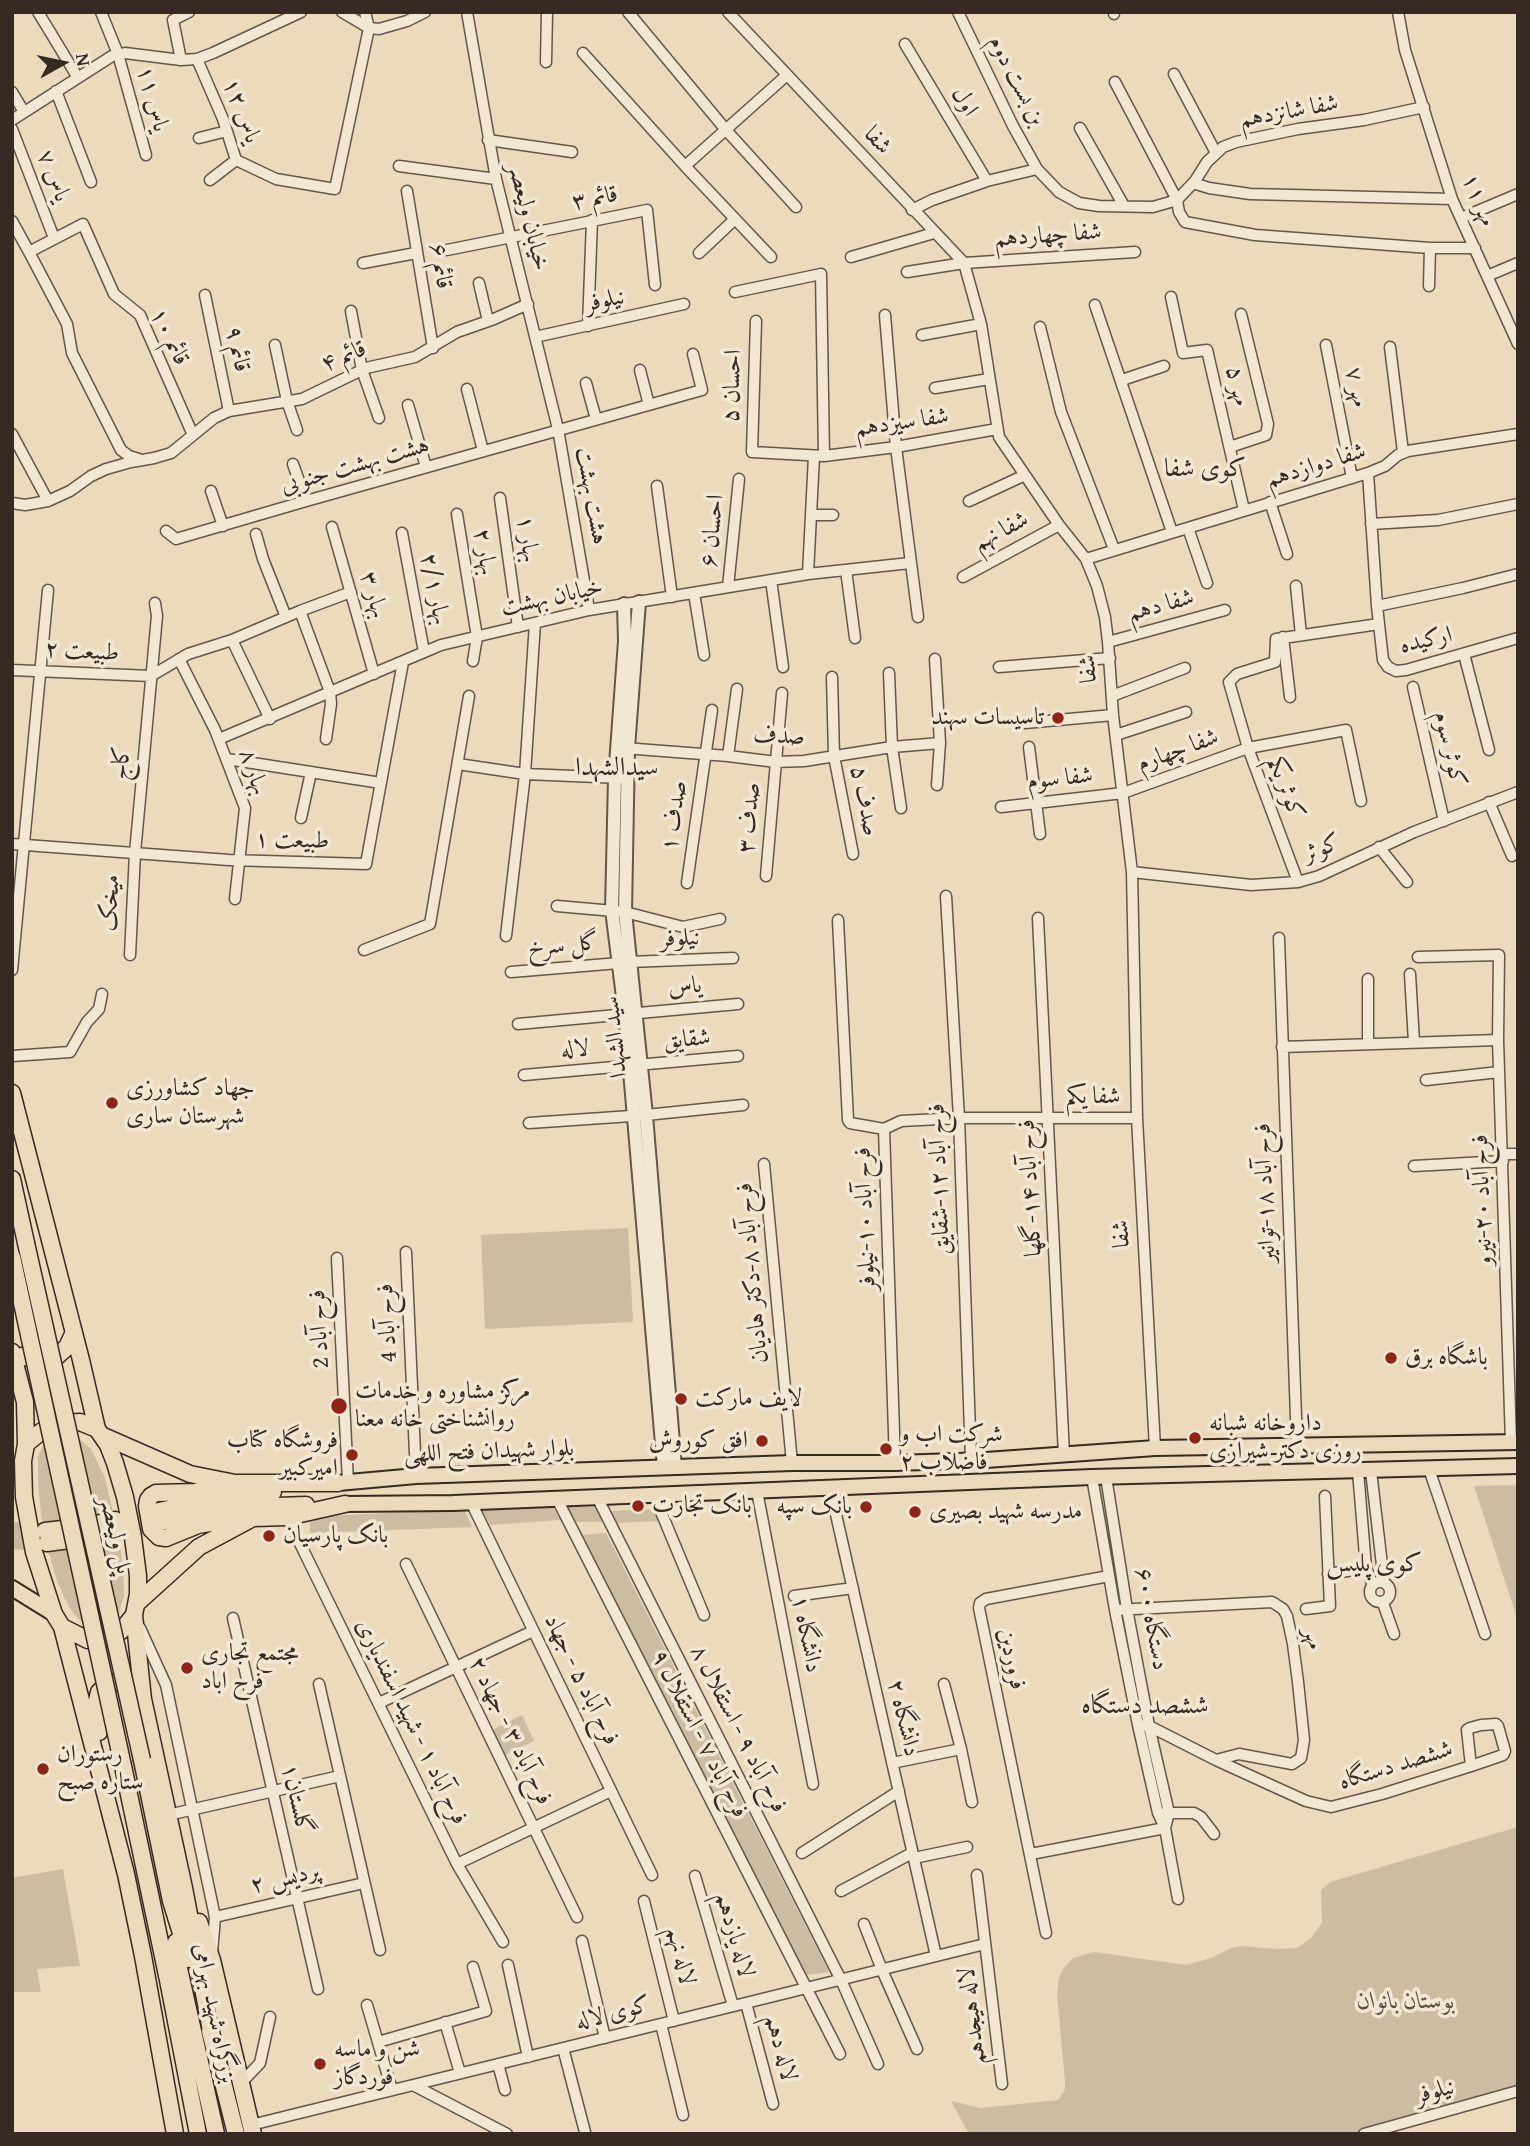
<!DOCTYPE html>
<html>
<head>
<meta charset="utf-8">
<style>
	body { margin:0 }
	#map { position:relative; width:1530px; height:2146px; overflow:hidden; background:#ebdabc; font-family:"Gentium Book Plus",serif }
	canvas { display:block }
	.frame { position:absolute; inset:0; border:14px solid #372a23; pointer-events:none }
	.north { position:absolute; left:28px; top:28px; width:70px; height:70px; -webkit-text-stroke:5px #f2e7d3; paint-order:stroke; rotate:81deg; font-size:19px; font-weight:700; line-height:28px; text-align:center; color:#372a23 }
	.north::after { content:''; display:block; margin:auto; width:24px; height:32px; background:#372a23; clip-path:polygon(50% 0,100% 100%,50% 72%,0 100%) }
</style>
</head>
<body>
<div id="map">
<canvas width="1530" height="2146"></canvas>
<div class="frame"></div>
<div class="north">N</div>
</div>
<script>
const ctx = document.querySelector('canvas').getContext('2d');
ctx.lineJoin = 'round';
function fill(path, color) { ctx.fillStyle = color; ctx.fill(path, 'evenodd'); }
const toPath = rows => new Path2D(rows.map(r => 'M' + r).join(''));
function stroke(path, color, width, dash) { ctx.strokeStyle = color; ctx.lineWidth = width; ctx.lineCap = dash ? 'butt' : 'round'; ctx.setLineDash(dash || []); ctx.stroke(path); }
function write(font, color, halo, rows, align = 'center') {
  ctx.font = font + ' "Gentium Book Plus",Amiri,serif'; ctx.lineWidth = 7; ctx.setLineDash([]); ctx.textBaseline = 'middle'; ctx.strokeStyle = halo; ctx.fillStyle = color; for (const [text, x, y, turn = 0] of rows) {
    ctx.save(); ctx.translate(x, y); ctx.rotate((+turn || 0) * Math.PI / 180); ctx.textAlign = isNaN(turn) ? turn : align; if (halo) ctx.strokeText(text, 0, 0); ctx.fillText(text, 0, 0); ctx.restore();
  }
}
fill(toPath([
	[628,1228,633,1322,485,1329,481,1235],
	[58,1436,76,1436,91,1449,105,1478,113,1512,78,1521,42,1522,38,1484,38,1456,45,1442],
	[1518,1485,1518,1621,1474,1486],
	[552,1506,560,1520,490,1525,482,1510],
	[568,1507,597,1507,603,1522,572,1522],
	[464,1509,472,1527,310,1533,310,1517],
	[656,1509,659,1521,616,1523,612,1511],
	[606,1533,829,1972,806,1975,582,1535],
	[119,1536,123,1570,124,1596,118,1617,108,1625,93,1625,79,1620,69,1607,57,1581,48,1549],
	[522,1715,534,1741,502,1756,490,1731],
	[1518,1827,1518,2087,1355,2134,969,2134,951,2101,981,2108,1058,2100,1065,2090,1065,2082,1057,1994,1059,1978,1063,1969,1073,1958,1094,1952,1186,1965,1211,1958,1231,1948,1242,1946,1276,1949,1297,1948,1311,1938,1322,1923,1321,1890,1330,1882],
	[63,1869,80,1966,37,1969,41,1992,12,1992,12,1878]
]), '#ccbca2');
stroke(toPath([
	[12,1530,42,1531],
	[12,1541,45,1543]
]), '#c7b79d', 16, [16, 8]);
const minor = toPath([
	[38,12,78,78],
	[101,12,118,54,146,155],
	[342,12,369,28,379,29,407,21,425,12],
	[467,12,496,179,558,429,589,610],
	[628,12,726,130,796,207],
	[728,12,964,263,981,324,999,437,1059,525,1086,559,1097,586,1105,617,1108,642,1113,715,1132,872,1137,1118,1155,1448],
	[958,12,1013,126,1037,169,1059,192,1079,203,1099,206,1153,207,1177,200,1195,181,1207,162,1223,147,1236,142,1298,129,1364,120,1424,107],
	[1114,12,1114,14],
	[1398,12,1405,50,1452,199,1518,344],
	[905,44,987,181],
	[583,53,685,166,771,257],
	[197,59,223,119,236,160,276,179,335,189,369,28,365,12],
	[181,60,173,20,189,12],
	[546,62,547,12],
	[1174,74,1216,153],
	[1115,82,1177,200,1179,212,1185,222,1255,235,1430,248,1475,248],
	[56,91,91,182],
	[12,92,24,112],
	[12,120,112,56,125,53,181,60,197,59,213,53,301,12],
	[1080,128,1124,206],
	[12,129,54,238],
	[199,138,227,131],
	[488,140,572,152],
	[399,166,496,179],
	[685,166,787,75],
	[210,180,236,160],
	[1193,183,1209,188,1250,194,1452,199],
	[407,191,433,348],
	[912,210,932,200,987,181,1037,169],
	[1461,218,1518,194],
	[12,221,29,252],
	[447,250,647,210,655,285],
	[699,253,735,219],
	[851,257,934,233],
	[363,263,416,253],
	[907,272,964,263,1135,252],
	[1487,276,1518,263],
	[479,283,488,321],
	[1429,286,1430,248],
	[735,292,821,274,824,456],
	[205,295,229,411],
	[1171,297,1183,353,1207,350,1244,510],
	[1095,305,1172,532],
	[351,311,362,370,379,418],
	[885,315,896,447,918,617],
	[756,321,752,452,824,456,896,447,997,429],
	[588,326,592,220],
	[1040,327,1061,412,1114,549],
	[922,335,981,324],
	[535,337,684,304],
	[275,345,287,401,297,430],
	[1326,345,1352,478],
	[1390,347,1403,452],
	[640,370,649,405],
	[1122,380,1164,366],
	[586,383,596,419],
	[935,388,989,379],
	[467,389,483,451],
	[408,405,426,467],
	[12,434,48,501],
	[1230,447,1266,435,1268,424,1241,314],
	[139,459,129,456,121,450,72,353,67,324,29,252,83,224,114,294,140,315,193,435],
	[293,464,306,501],
	[1368,473,1377,606,1383,660,1388,667,1396,671,1406,670,1518,638],
	[657,486,672,597],
	[211,491,223,526],
	[500,498,518,627],
	[969,501,1025,475],
	[1270,502,1287,554],
	[12,503,25,505,48,501,70,491,91,476,106,469,131,462,154,458,171,453,214,418,229,411,302,399,366,368,415,357,457,332,494,319,528,304],
	[457,514,477,637,473,661],
	[811,515,833,515],
	[1371,524,1438,520,1518,504],
	[332,527,374,674],
	[1188,528,1207,583],
	[166,531,176,539,306,501,702,390,693,354],
	[402,533,424,652],
	[256,534,263,559,286,617],
	[1086,559,1368,473,1385,466,1398,455,1408,451,1518,434],
	[846,570,855,638],
	[808,574,814,456],
	[963,577,1059,525],
	[771,580,783,667],
	[1296,586,1301,635],
	[728,587,739,479],
	[694,593,704,655],
	[1377,606,1463,588,1518,574],
	[300,611,330,692,331,704,326,739],
	[1283,637,1290,697],
	[232,640,270,719],
	[1108,642,1225,610],
	[1464,654,1489,750],
	[179,659,215,730,245,808,235,899],
	[935,659,940,743,937,785],
	[999,667,1110,658],
	[12,670,151,676],
	[889,673,892,747,901,808],
	[151,676,188,654,232,640,300,611,351,592],
	[832,677,834,756,853,854],
	[1413,687,1444,821],
	[1112,696,1185,668],
	[1025,723,1113,715],
	[1116,735,1186,712],
	[219,739,441,645,589,610,808,574,910,563],
	[1029,747,1040,834],
	[624,748,728,756,776,762,804,761,892,747,940,743],
	[728,756,737,689],
	[227,759,381,783],
	[458,764,525,774,621,778],
	[1489,802,1512,856],
	[1001,807,1123,793,1248,748,1346,730,1361,801],
	[301,818,311,772],
	[12,844,229,860,366,864,403,662],
	[1379,847,1407,882],
	[1132,872,1251,885,1298,882,1319,876,1414,832,1518,792],
	[766,876,782,693],
	[1298,882,1248,748,1229,682,1237,674,1275,662,1276,639,1379,624],
	[687,883,712,710],
	[946,896,959,1118,971,1460],
	[557,906,625,912,683,927,720,919],
	[1038,918,1064,1455],
	[838,920,848,1120,850,1123,884,1129,895,1463],
	[506,936,525,774,535,623],
	[1279,938,1297,1446],
	[364,950,430,924,469,696],
	[130,955,135,853,157,616,155,603],
	[1418,957,1499,955,1498,1040,1511,1443],
	[629,962,733,958],
	[12,970,48,590],
	[511,972,619,963],
	[1410,974,1414,1042],
	[518,1024,738,1004],
	[1368,1044,1368,979],
	[1282,1047,1498,1040],
	[12,1056,70,1052,87,1022,99,1009,102,994],
	[524,1075,738,1056],
	[1426,1080,1499,1072],
	[529,1123,646,1115,743,1105],
	[884,1129,901,1121,959,1118,1137,1118],
	[1503,1154,1518,1154],
	[764,1164,792,1463],
	[1414,1166,1503,1161],
	[406,1252,416,1476],
	[337,1258,348,1482],
	[1429,1469,1485,1634],
	[1358,1471,1366,1568,1373,1585],
	[1371,1471,1384,1582],
	[1092,1477,1115,1610,1138,1725,1158,1813,1165,1828,1178,1899],
	[1106,1477,1127,1609,1149,1726,1169,1813,1165,1828],
	[830,1488,936,1956],
	[757,1491,813,1784],
	[654,1495,704,1615],
	[597,1497,841,1980,878,2064],
	[557,1499,840,2054],
	[471,1502,652,1875],
	[287,1517,457,1864,503,1942],
	[406,1564,577,1917],
	[1328,1574,1366,1568],
	'1370 1592a10 10 0 1 1 20 0a10 10 0 1 1-20 0Z',
	[794,1596,853,1588],
	[1383,1603,1394,1634],
	[1306,1609,1330,1606,1325,1496],
	[1115,1610,1272,1602,1283,1609,1287,1616,1293,1644,1298,1682,1304,1740,1301,1758,1292,1764,1239,1754,1216,1760],
	[233,1618,318,1989],
	[140,1628,166,1685,215,1917,212,1953],
	[319,1684,380,1950],
	[379,1703,533,1631],
	[1138,1725,1149,1726,1216,1760,1275,1787,1306,1801,1331,1807,1382,1794,1471,1766,1503,1755,1505,1751,1498,1726,1496,1724,1481,1725,1470,1728,1467,1730,1471,1766],
	[961,1749,972,1802],
	[892,1763,961,1749,944,1684],
	[1165,1813,1194,1813,1201,1817,1214,1834],
	[168,1815,340,1776],
	[802,1853,899,1791],
	[1031,1854,1165,1828],
	[914,1858,967,1847],
	[457,1864,611,1791],
	[977,1875,1002,2084],
	[695,1876,733,2006],
	[841,1891,912,1853],
	[644,1901,674,2021],
	[215,1917,364,1883],
	[864,1924,882,1970,917,2049],
	[1046,1933,979,1608,980,1603,986,1599,1109,1576],
	[582,1941,605,2038],
	[508,1965,528,2057],
	[746,2003,773,2104],
	[367,2005,392,2090],
	[445,2022,460,2073],
	[661,2024,683,2115],
	[378,2042,486,2011,473,1967],
	[563,2048,585,2132],
	[498,2064,505,2090],
	[242,2082,260,2063,270,2017],
	[413,2085,507,2134],
	[251,2125,985,1944],
	[1364,2134,1518,2091]
]);
const tertiary = toPath([
	[639,602,628,748,625,912,646,1115,675,1467],
	[624,604,625,641,615,778,612,910,625,1013,664,1467]
]);
const primary = toPath([
	[338,1483,416,1476,792,1463,895,1463,986,1460,1155,1448,1518,1442],
	[345,1504,453,1503,1092,1477,1518,1466],
	[12,1588,54,1614]
]);
const trunk = toPath([
	[12,1093,81,1360,97,1429],
	[12,1179,26,1243],
	[12,1352,25,1402,26,1444],
	[22,1356,39,1361,55,1358,67,1347,74,1332],
	[101,1435,190,1474,235,1483,338,1483],
	[229,1485,195,1492,156,1493,151,1496,148,1500,147,1506,151,1529,159,1537,166,1538,198,1525,232,1519,246,1518],
	[154,1512,211,1500,273,1492],
	[156,1523,214,1511,248,1507,306,1505],
	[45,1531,80,1527,115,1520],
	[47,1543,83,1538,118,1530],
	[136,1604,199,1547,253,1518,287,1517,345,1504],
	[134,1615,143,1699,184,1888,213,2041],
	[62,1627,88,1640,104,1638,121,1631,134,1615,138,1594,138,1576,133,1537,125,1497,115,1463,108,1445,97,1429,80,1422,62,1423,42,1431,26,1444,23,1461,24,1497,34,1552,54,1614,62,1627,126,1874,143,1956,175,2134],
	[99,1732,95,1710,99,1692,107,1685,116,1682,126,1683,136,1688],
	[142,1760,171,1901,189,1959],
	[123,1766,168,1980,198,2134],
	[199,1922,212,1960,253,2134],
	[176,1942,178,1964,216,2134],
	[210,2031,236,2134]
]);
stroke(minor, '#645649', 13);
stroke(tertiary, '#645649', 16);
stroke(primary, '#372a23', 18);
stroke(trunk, '#372a23', 19);
stroke(minor, '#f2e7d3', 10);
stroke(tertiary, '#f2e7d3', 12);
stroke(primary, '#ebdabc', 14);
stroke(trunk, '#ebdabc', 16);
const trunkBridge = toPath([
	[26,1243,142,1760],
	[12,1257,123,1766]
]);
stroke(trunkBridge, '#372a23', 19, []);
stroke(trunkBridge, '#ebdabc', 16);
for (const [x, y, r, color] of [
	[1058,718,7,"#8f2418"],
	[112,1103,7,"#8f2418"],
	[1391,1358,7,"#8f2418"],
	[681,1399,7,"#8f2418"],
	[339,1406,9,"#8f2418"],
	[1195,1438,7,"#8f2418"],
	[762,1441,7,"#8f2418"],
	[886,1449,7,"#8f2418"],
	[352,1455,7,"#8f2418"],
	[638,1506,7,"#8f2418"],
	[866,1507,7,"#8f2418"],
	[915,1512,7,"#8f2418"],
	[269,1536,7,"#8f2418"],
	[187,1668,7,"#8f2418"],
	[43,1769,7,"#8f2418"],
	[320,2064,7,"#8f2418"]
]) { const dot = new Path2D(); dot.arc(x, y, r, 0, 2 * Math.PI); ctx.fillStyle = color; ctx.fill(dot); stroke(dot, '#f2e7d3', 2.5); }
write('24px', '#372a23', '#f2e7d3', [
	["بن بست دوم",1016,81,63],
	["یاس ۱۱",152,99,75],
	["اول",964,102,59],
	["یاس ۱۲",241,111,69],
	["شفا شانزدهم",1289,112,-10],
	["شفا",877,141,47],
	["یاس ۷",53,176,69],
	["قائم ۳",595,199,-11],
	["مهر ۱۱",1478,200,68],
	["خیابان ولیعصر",528,217,76],
	["شفا چهاردهم",1048,236,-4],
	["قائم ۶",440,266,81],
	["نیلوفر",605,301,-12],
	["قائم ۱۰",169,337,64],
	["قائم ۹",237,349,78],
	["قائم ۴",344,357,-22],
	["احسان ۵",733,386,-88],
	["مهر ۵",1237,386,77],
	["مهر ۷",1356,387,79],
	["شفا سیزدهم",902,423,-8],
	["هشت بهشت جنوبی",355,466,-16],
	["شفا دوازدهم",1316,466,-17],
	["هشت بهشت",591,496,80],
	["احسان ۶",713,531,-84],
	["شفا نهم",1001,532,-28],
	["بهار ۱",527,539,82],
	["بهار ۲",484,552,81],
	["بهار ۲/۱",434,589,79],
	["بهار ۳",373,595,74],
	["خیابان بهشت",552,598,-12],
	["شفا دهم",1161,606,-15],
	["ارکیده",1426,641,-13],
	["طبیعت ۲",82,652,3],
	["شفا",1089,669,-94],
	["صدف",779,737,1],
	["کوثر سوم",1449,749,77],
	["شفا چهارم",1178,751,-20],
	["کاج",122,763,-85],
	["بهار ۸",253,772,71],
	["شفا سوم",1060,779,-6],
	["کوثر یکم",1285,788,69],
	["صدف ۵",864,801,79],
	["صدف ۱",675,816,-82],
	["صدف ۳",750,818,-85],
	["طبیعت ۱",292,841,1],
	["کوثر",1322,849,-23],
	["میخک",111,903,-87],
	["نیلوفر",680,939,-2],
	["گل سرخ",563,946,-5],
	["یاس",685,987,-5],
	["سید الشهدا",616,1037,-96],
	["شقایق",687,1040,-5],
	["لاله",575,1050,-5],
	["شفا یکم",1093,1097],
	["فرح آباد ۱۲-شقایق",940,1179,-92],
	["فرح آباد ۱۴-گلها",1031,1188,-93],
	["فرح آباد ۱۸-توانیر",1266,1193,-92],
	["فرح آباد ۲۰-نیرو",1483,1200,-92],
	["فرح آباد ۱۰-نیلوفر",866,1219,-92],
	["شفا",1122,1234,-93],
	["فرح آباد ۸-دکتر هادیان",753,1273,-95],
	["فرح آباد 4",388,1323,-93],
	["فرح آباد 2",320,1329,-93],
	["بلوار شهیدان فتح اللهی",489,1452,-2],
	["پل ولیعصر",115,1535,77],
	["۶۰۰ دستگاه",1151,1619,80],
	["دانشگاه ۱",806,1634,79],
	["مهر",1313,1639,80],
	["فروردین",1011,1659,78],
	["فرح آباد ۵ - جهاد",581,1680,64],
	["دانشگاه ۲",903,1718,77],
	["فرح آباد ۱ - شهید اسفندیاری",411,1722,64],
	["فرح آباد ۹ - استقلال ۸",738,1729,63],
	["فرح آباد ۳ - جهاد ۲",510,1731,64],
	["فرح آباد ۷ - استقلال ۹",699,1734,63],
	["ششصد دستگاه",1396,1766,-17],
	["گلستان۱",296,1799,77],
	["پردیس ۲",285,1879,-13],
	["لاله یازدهم",734,1935,74],
	["لاله نهم",680,1956,76],
	["بزرگراه شهید بهرامی",214,2013,79],
	["کوی لاله",613,2014,-14],
	["لاله هیجدهم",973,2016,-97],
	["لاله دهم",780,2048,75],
	["نیلوفر",1435,2092,-15]
]);
write('24px', '#372a23', '#f2e7d3', [
	["تاسیسات سهند",1044,718,"right"],
	["جهاد کشاورزی",126,1089],
	["شهرستان ساری",126,1117],
	["باشگاه برق",1405,1358],
	["مرکز مشاوره و خدمات",355,1392],
	["روانشناختی خانه معنا",355,1420],
	["لایف مارکت",695,1399],
	["داروخانه شبانه",1209,1424],
	["روزی دکتر شیرازی",1209,1452],
	["شرکت اب و",900,1435],
	["فاضلاب ۲",900,1463],
	["فروشگاه کتاب",338,1441,"right"],
	["امیرکبیر",338,1469,"right"],
	["افق کوروش",748,1441,"right"],
	["بانک تجارت",652,1506],
	["بانک سپه",852,1507,"right"],
	["مدرسه شهید بصیری",929,1512],
	["بانک پارسیان",283,1536],
	["مجتمع تجاری",201,1654],
	["فرح اباد",201,1682],
	["رستوران",57,1755],
	["ستاره صبح",57,1783],
	["شن و ماسه",334,2050],
	["فوردگاز",334,2078]
], 'left');
write('italic 24px', '#5c4e43', '#f2e7d3', [
	["بوستان بانوان",1406,2002]
]);
write('26px', '#372a23', '#f2e7d3', [
	["کوی شفا",1205,469],
	["سیدالشهدا",617,768],
	["کوی پلیس",1374,1564],
	["ششصد دستگاه",1145,1706]
]);
</script>
</body>
</html>
